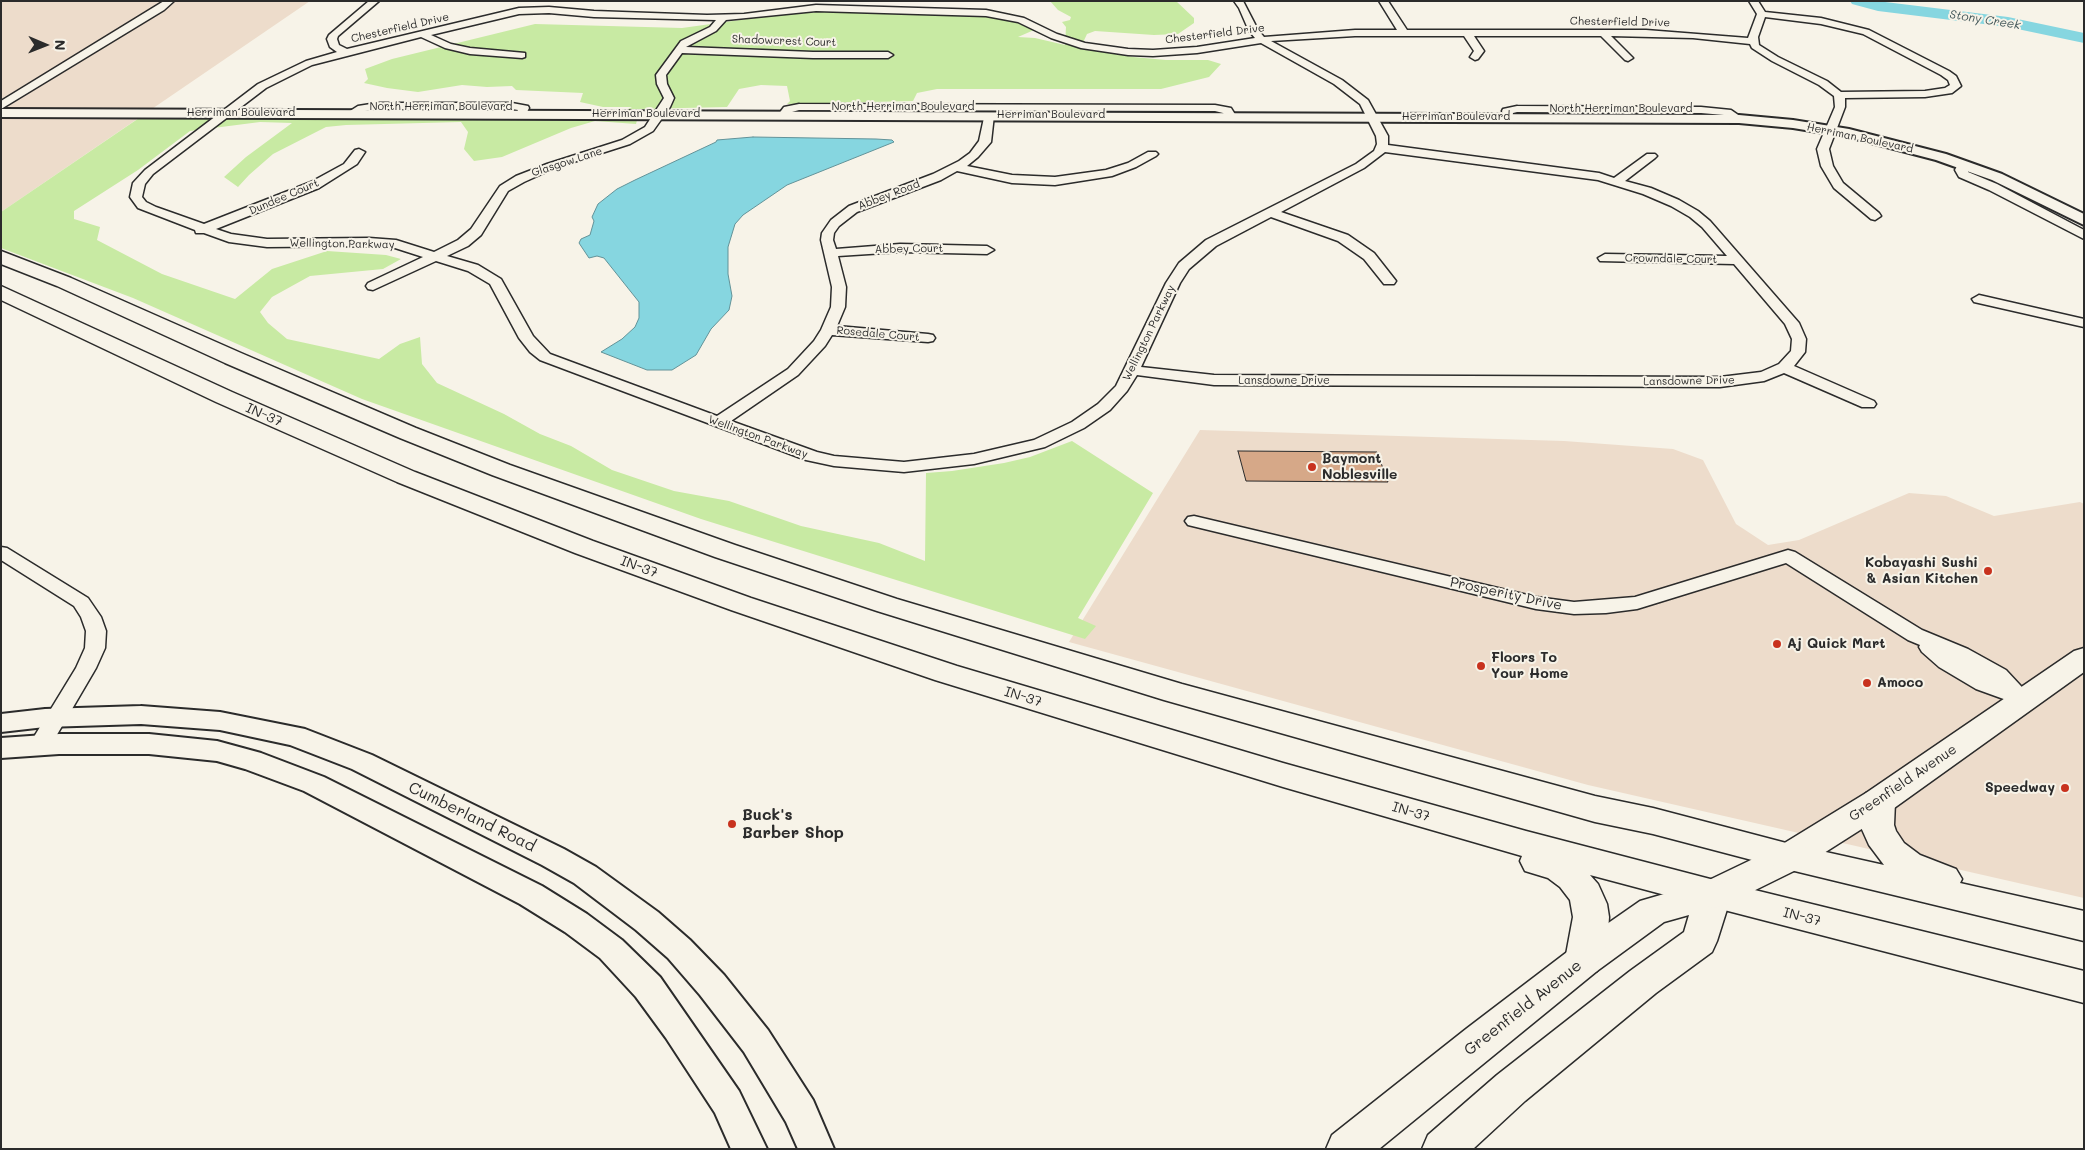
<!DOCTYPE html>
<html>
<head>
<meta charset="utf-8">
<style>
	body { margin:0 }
	#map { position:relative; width:2085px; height:1150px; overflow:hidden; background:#f7f3e8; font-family:Mali,sans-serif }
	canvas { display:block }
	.frame { position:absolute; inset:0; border:2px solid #2b2b2b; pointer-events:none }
	.north { position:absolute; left:20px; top:20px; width:50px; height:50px; -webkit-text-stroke:4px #f7f3e8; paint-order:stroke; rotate:91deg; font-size:14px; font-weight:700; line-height:20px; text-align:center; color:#2b2b2b }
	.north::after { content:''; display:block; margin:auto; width:18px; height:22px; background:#2b2b2b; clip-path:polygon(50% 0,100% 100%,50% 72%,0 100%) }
</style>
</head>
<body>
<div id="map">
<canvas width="2085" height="1150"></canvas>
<div class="frame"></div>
<div class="north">N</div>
</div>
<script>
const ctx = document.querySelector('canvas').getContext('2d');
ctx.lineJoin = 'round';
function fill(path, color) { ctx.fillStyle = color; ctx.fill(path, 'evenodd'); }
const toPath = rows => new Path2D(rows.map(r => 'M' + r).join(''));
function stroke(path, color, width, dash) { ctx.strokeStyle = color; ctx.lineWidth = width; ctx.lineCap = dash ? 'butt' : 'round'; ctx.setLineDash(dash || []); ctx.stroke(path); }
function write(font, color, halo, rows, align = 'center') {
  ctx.font = font + ' Mali,sans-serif'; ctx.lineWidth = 4; ctx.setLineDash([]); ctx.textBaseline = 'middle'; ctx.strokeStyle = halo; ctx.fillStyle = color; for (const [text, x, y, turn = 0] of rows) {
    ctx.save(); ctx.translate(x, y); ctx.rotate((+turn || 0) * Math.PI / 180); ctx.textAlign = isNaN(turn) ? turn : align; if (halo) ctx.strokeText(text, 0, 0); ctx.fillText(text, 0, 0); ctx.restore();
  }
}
fill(toPath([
	[1,1,310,1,1,212],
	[1200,430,1564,441,1673,449,1703,460,1736,524,1768,545,1799,540,1909,493,1946,496,1994,516,2080,502,2084,504,2084,898,1588,785,1069,642]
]), '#eddccb');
fill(toPath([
	[1050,1,1176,1,1194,18,1194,23,1178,34,1154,35,1095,31,1087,34,1080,49,1098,50,1133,57,1166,60,1208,60,1221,64,1209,77,1161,89,937,89,917,93,913,101,787,104,790,101,787,86,761,85,739,89,727,107,640,109,636,124,595,121,571,128,502,157,474,161,464,149,468,132,461,122,346,125,326,127,273,154,249,175,238,187,224,177,246,157,292,123,260,122,190,131,138,170,74,211,74,219,100,227,97,240,162,274,235,299,272,269,327,251,386,255,401,259,383,269,310,276,272,297,260,312,268,323,287,339,379,359,400,344,420,337,422,364,437,383,504,414,540,434,571,446,612,470,674,491,729,501,801,526,879,543,925,561,926,473,952,471,1004,463,1030,457,1072,441,1153,493,1078,618,1096,626,1085,639,701,519,362,399,133,298,1,248,1,212,142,116,615,116,632,107,603,107,580,102,583,93,516,90,512,86,487,87,462,85,418,92,387,88,364,83,368,79,365,69,392,59,535,24,682,28,776,15,836,11,992,16,1017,22,1034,30,1018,37,1035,38,1065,45,1066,27,1062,22,1070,20,1071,17,1058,10]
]), '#c8eaa3');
const water = toPath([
	[753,137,876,139,892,140,894,142,787,185,743,215,735,224,728,247,728,274,732,296,729,310,711,329,696,355,672,370,647,370,601,352,622,339,635,327,639,318,639,302,604,258,597,256,589,258,579,243,581,239,590,235,594,221,592,217,598,204,617,189,635,180,716,142,717,140,753,137]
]);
fill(water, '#86d6e0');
stroke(water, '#629298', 1);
fill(toPath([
	[1850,1,1877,1,2008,17,2084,33,2084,43,2008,27,1878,11,1852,4,1850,1]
]), '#86d6e0');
const building = toPath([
	[1238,451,1377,452,1388,482,1246,481,1238,451]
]);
fill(building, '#d6a888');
stroke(building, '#2b2b2b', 1);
const minor = toPath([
	[164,1,174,1,164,10,1,109,1,101,164,1],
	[369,1,379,1,338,36,337,39,339,45,347,49,519,8,549,7,594,11,707,15,744,14,816,5,986,10,1024,18,1057,34,1085,43,1128,49,1153,50,1197,47,1255,38,1249,31,1239,8,1234,1,1243,1,1258,30,1264,37,1355,30,1397,30,1379,1,1388,1,1407,30,1646,30,1748,38,1757,14,1749,1,1758,1,1765,12,1821,18,1869,30,1949,71,1956,76,1961,86,1952,93,1925,97,1845,98,1845,107,1829,149,1833,166,1843,183,1879,213,1881,216,1875,220,1871,219,1834,188,1821,166,1817,149,1835,107,1834,96,1819,85,1772,61,1752,48,1750,44,1693,38,1611,36,1633,58,1628,61,1625,60,1601,36,1474,36,1484,51,1478,59,1475,60,1470,57,1474,51,1464,36,1355,36,1271,41,1342,80,1368,100,1388,136,1388,145,1599,173,1614,178,1647,154,1655,154,1657,156,1655,158,1625,181,1651,188,1679,200,1698,211,1710,221,1799,323,1806,339,1805,352,1794,366,1874,401,1876,404,1874,407,1862,407,1784,373,1764,381,1720,387,1214,385,1137,375,1127,391,1110,410,1084,428,1045,447,974,464,904,472,834,466,806,460,540,360,530,352,519,338,490,284,468,271,436,261,373,290,368,289,366,286,368,283,423,257,395,248,369,246,267,247,229,242,204,233,196,233,195,230,138,208,130,197,133,183,145,170,258,84,306,61,337,52,330,47,327,39,329,35,369,1],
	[816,11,986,16,1018,22,1051,38,1081,48,1128,55,1153,56,1197,53,1261,43,1334,84,1360,104,1376,136,1377,144,1374,151,1356,164,1206,240,1179,263,1166,283,1116,386,1098,404,1072,422,1034,440,974,454,904,462,834,456,817,452,731,421,798,375,825,346,832,335,928,342,933,341,935,338,933,335,928,334,837,326,845,307,846,287,838,256,900,252,987,254,994,250,987,246,900,244,836,249,833,240,834,233,839,226,857,212,941,180,957,171,1012,183,1055,185,1112,176,1136,167,1156,156,1158,154,1156,152,1148,152,1128,163,1106,170,1055,177,1012,175,967,166,978,157,991,142,994,115,993,113,985,113,979,141,970,153,959,161,933,174,849,206,831,220,822,233,821,240,832,287,831,307,821,330,814,341,788,369,717,416,550,354,533,336,501,279,478,265,447,256,468,246,481,235,508,191,524,182,555,168,630,144,653,131,670,107,674,98,667,84,666,75,682,53,813,58,888,58,893,55,888,52,813,52,686,47,716,31,726,20,816,11],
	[549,13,594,17,716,20,710,27,681,41,656,75,657,84,664,98,645,127,622,140,547,164,516,176,500,186,471,229,458,240,434,252,396,240,369,238,267,239,231,234,216,229,319,188,357,164,365,152,359,149,355,150,344,164,311,182,204,224,156,207,146,202,142,197,145,184,153,174,266,88,312,65,421,37,445,48,470,54,522,58,525,57,525,53,470,48,451,44,431,35,519,14,549,13],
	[1765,17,1821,24,1863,34,1941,75,1948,80,1950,85,1945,88,1925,91,1841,92,1827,81,1778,57,1759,45,1758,37,1765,17],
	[1385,152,1598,180,1643,194,1671,206,1690,217,1702,227,1727,256,1605,254,1598,258,1600,261,1734,264,1785,324,1792,339,1791,351,1779,364,1761,372,1720,377,1214,375,1141,367,1180,283,1189,269,1216,246,1271,217,1338,241,1364,259,1384,284,1394,284,1396,281,1374,253,1348,235,1281,212,1364,168,1385,152],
	[377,103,512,103,528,106,529,108,525,116,521,117,516,114,518,110,512,109,377,109,365,111,352,116,347,113,358,106,377,103],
	[799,104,1215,105,1231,108,1236,116,1231,119,1227,118,1223,113,1215,111,799,110,792,112,787,117,783,118,778,115,784,107,799,104],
	[1517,106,1701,107,1731,110,1744,119,1739,122,1724,115,1701,113,1517,112,1513,113,1512,119,1504,119,1502,111,1503,109,1517,106],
	[1963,161,1969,164,1968,172,1997,184,2084,230,2084,239,1989,190,1959,177,1955,170,1959,162,1963,161],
	[1979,295,2084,319,2084,327,1974,302,1972,299,1979,295],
	[1194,516,1536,597,1574,602,1635,597,1788,550,1795,552,1922,630,1968,649,2006,670,2033,699,2030,704,2023,706,1976,689,1939,667,1922,652,1919,647,1920,645,1908,640,1786,563,1637,609,1606,613,1574,614,1536,609,1188,525,1185,521,1188,517,1194,516],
	[1,547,7,548,88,598,101,617,106,631,105,648,96,668,48,750,40,753,32,750,29,745,76,668,85,648,86,631,81,617,74,606,1,560,1,547]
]);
const tertiary = toPath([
	[1,109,1739,115,1793,120,1849,129,1946,154,2002,174,2084,214,2084,225,1992,180,1936,160,1848,137,1793,128,1739,123,1,117,1,109],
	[141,706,220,712,305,729,372,755,564,849,596,867,658,912,690,940,724,975,768,1030,813,1100,834,1149,798,1149,786,1122,744,1052,700,995,668,958,636,930,574,883,542,865,352,769,290,745,220,730,141,724,45,727,1,732,1,714,45,709,141,706],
	[59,734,149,734,217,741,261,753,324,777,542,886,587,914,622,940,660,977,739,1091,767,1149,731,1149,715,1113,666,1038,636,997,600,958,565,932,520,904,304,791,245,769,217,761,149,754,59,754,1,758,1,738,59,734]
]);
const secondary = toPath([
	[2084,648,2084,672,1890,811,1802,867,1729,903,1717,941,1712,952,1656,993,1525,1101,1473,1149,1422,1149,1428,1135,1497,1075,1630,971,1684,932,1689,915,1664,922,1597,971,1379,1149,1326,1149,1332,1135,1466,1029,1571,949,1640,901,1705,882,1778,847,1866,793,2074,651,2084,648]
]);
const trunk = toPath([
	[1878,790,1890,793,1895,802,1894,825,1896,831,1904,843,1920,855,1956,869,1962,879,1960,883,2084,911,2084,941,1778,867,1773,857,1778,847,1790,844,1884,865,1869,845,1860,825,1861,802,1866,793,1878,790],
	[1714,880,2084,971,2084,1003,1701,904,1696,894,1701,884,1714,880]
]);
const motorway = toPath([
	[1,251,71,278,241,353,416,428,510,465,735,545,897,599,1182,684,1595,796,1653,808,1790,844,1802,847,1807,857,1802,867,1790,870,1653,834,1595,822,1164,700,877,611,715,557,492,475,400,438,225,363,57,286,1,264,1,251],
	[1,286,232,392,415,472,593,541,751,598,957,666,1283,763,1526,831,1714,880,1727,884,1732,894,1727,904,1714,908,1590,875,1598,884,1607,904,1609,917,1608,932,1603,960,1597,971,1584,976,1571,971,1565,960,1573,917,1570,900,1560,887,1548,878,1525,871,1520,861,1522,856,1283,787,935,680,731,610,575,553,397,482,216,402,1,300,1,286]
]);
stroke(minor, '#2b2b2b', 3);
stroke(tertiary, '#2b2b2b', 4);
stroke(secondary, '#2b2b2b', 3);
stroke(trunk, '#2b2b2b', 3);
stroke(motorway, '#2b2b2b', 3);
fill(minor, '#f7f3e8');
fill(tertiary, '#f7f3e8');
fill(secondary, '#f7f3e8');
fill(trunk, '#f7f3e8');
fill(motorway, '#f7f3e8');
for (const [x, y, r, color] of [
	[1312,467,5,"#c8321e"],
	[1988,571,5,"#c8321e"],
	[1777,644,5,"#c8321e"],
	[1481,666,5,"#c8321e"],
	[1867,683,5,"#c8321e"],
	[2065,788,5,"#c8321e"],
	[732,824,5,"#c8321e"]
]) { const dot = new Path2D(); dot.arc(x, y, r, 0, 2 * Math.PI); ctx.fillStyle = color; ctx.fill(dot); stroke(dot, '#f7f3e8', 2); }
write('11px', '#2b2b2b', '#f7f3e8', [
	["Chesterfield Drive",1620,22,1],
	["Chesterfield Drive",400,28,-13],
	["Chesterfield Drive",1215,34,-7],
	["Shadowcrest Court",784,41,2],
	["North Herriman Boulevard",441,107],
	["North Herriman Boulevard",903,107],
	["North Herriman Boulevard",1621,109],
	["Herriman Boulevard",241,113],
	["Herriman Boulevard",646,114],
	["Herriman Boulevard",1051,115],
	["Herriman Boulevard",1456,117],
	["Herriman Boulevard",1860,138,12],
	["Glasgow Lane",567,162,-18],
	["Abbey Road",889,195,-21],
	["Dundee Court",284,197,-23],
	["Wellington Parkway",342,244,1],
	["Abbey Court",909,249,-1],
	["Crowndale Court",1671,259,1],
	["Wellington Parkway",1149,333,-64],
	["Rosedale Court",878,334,5],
	["Lansdowne Drive",1284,381],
	["Lansdowne Drive",1689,381,-1],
	["Wellington Parkway",758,437,20]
]);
write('italic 12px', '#425658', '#f7f3e8', [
	["Stony Creek",1985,20,9]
]);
write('14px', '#2b2b2b', '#f7f3e8', [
	["IN-37",264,415,24],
	["IN-37",639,567,20],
	["Prosperity Drive",1506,594,12],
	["IN-37",1023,697,17],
	["Greenfield Avenue",1903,783,-34],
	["IN-37",1411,812,16],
	["IN-37",1802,917,14]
]);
write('bold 14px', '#2b2b2b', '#f7f3e8', [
	["Baymont",1322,459],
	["Noblesville",1322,475],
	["Kobayashi Sushi",1978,563,"right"],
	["& Asian Kitchen",1978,579,"right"],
	["Aj Quick Mart",1787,644],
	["Floors To",1491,658],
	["Your Home",1491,674],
	["Amoco",1877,683],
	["Speedway",2055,788,"right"]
], 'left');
write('bold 16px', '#2b2b2b', '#f7f3e8', [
	["Buck's",742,815],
	["Barber Shop",742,833]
], 'left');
write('16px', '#2b2b2b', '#f7f3e8', [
	["Cumberland Road",472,817,26],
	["Greenfield Avenue",1523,1008,-38]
]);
</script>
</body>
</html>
